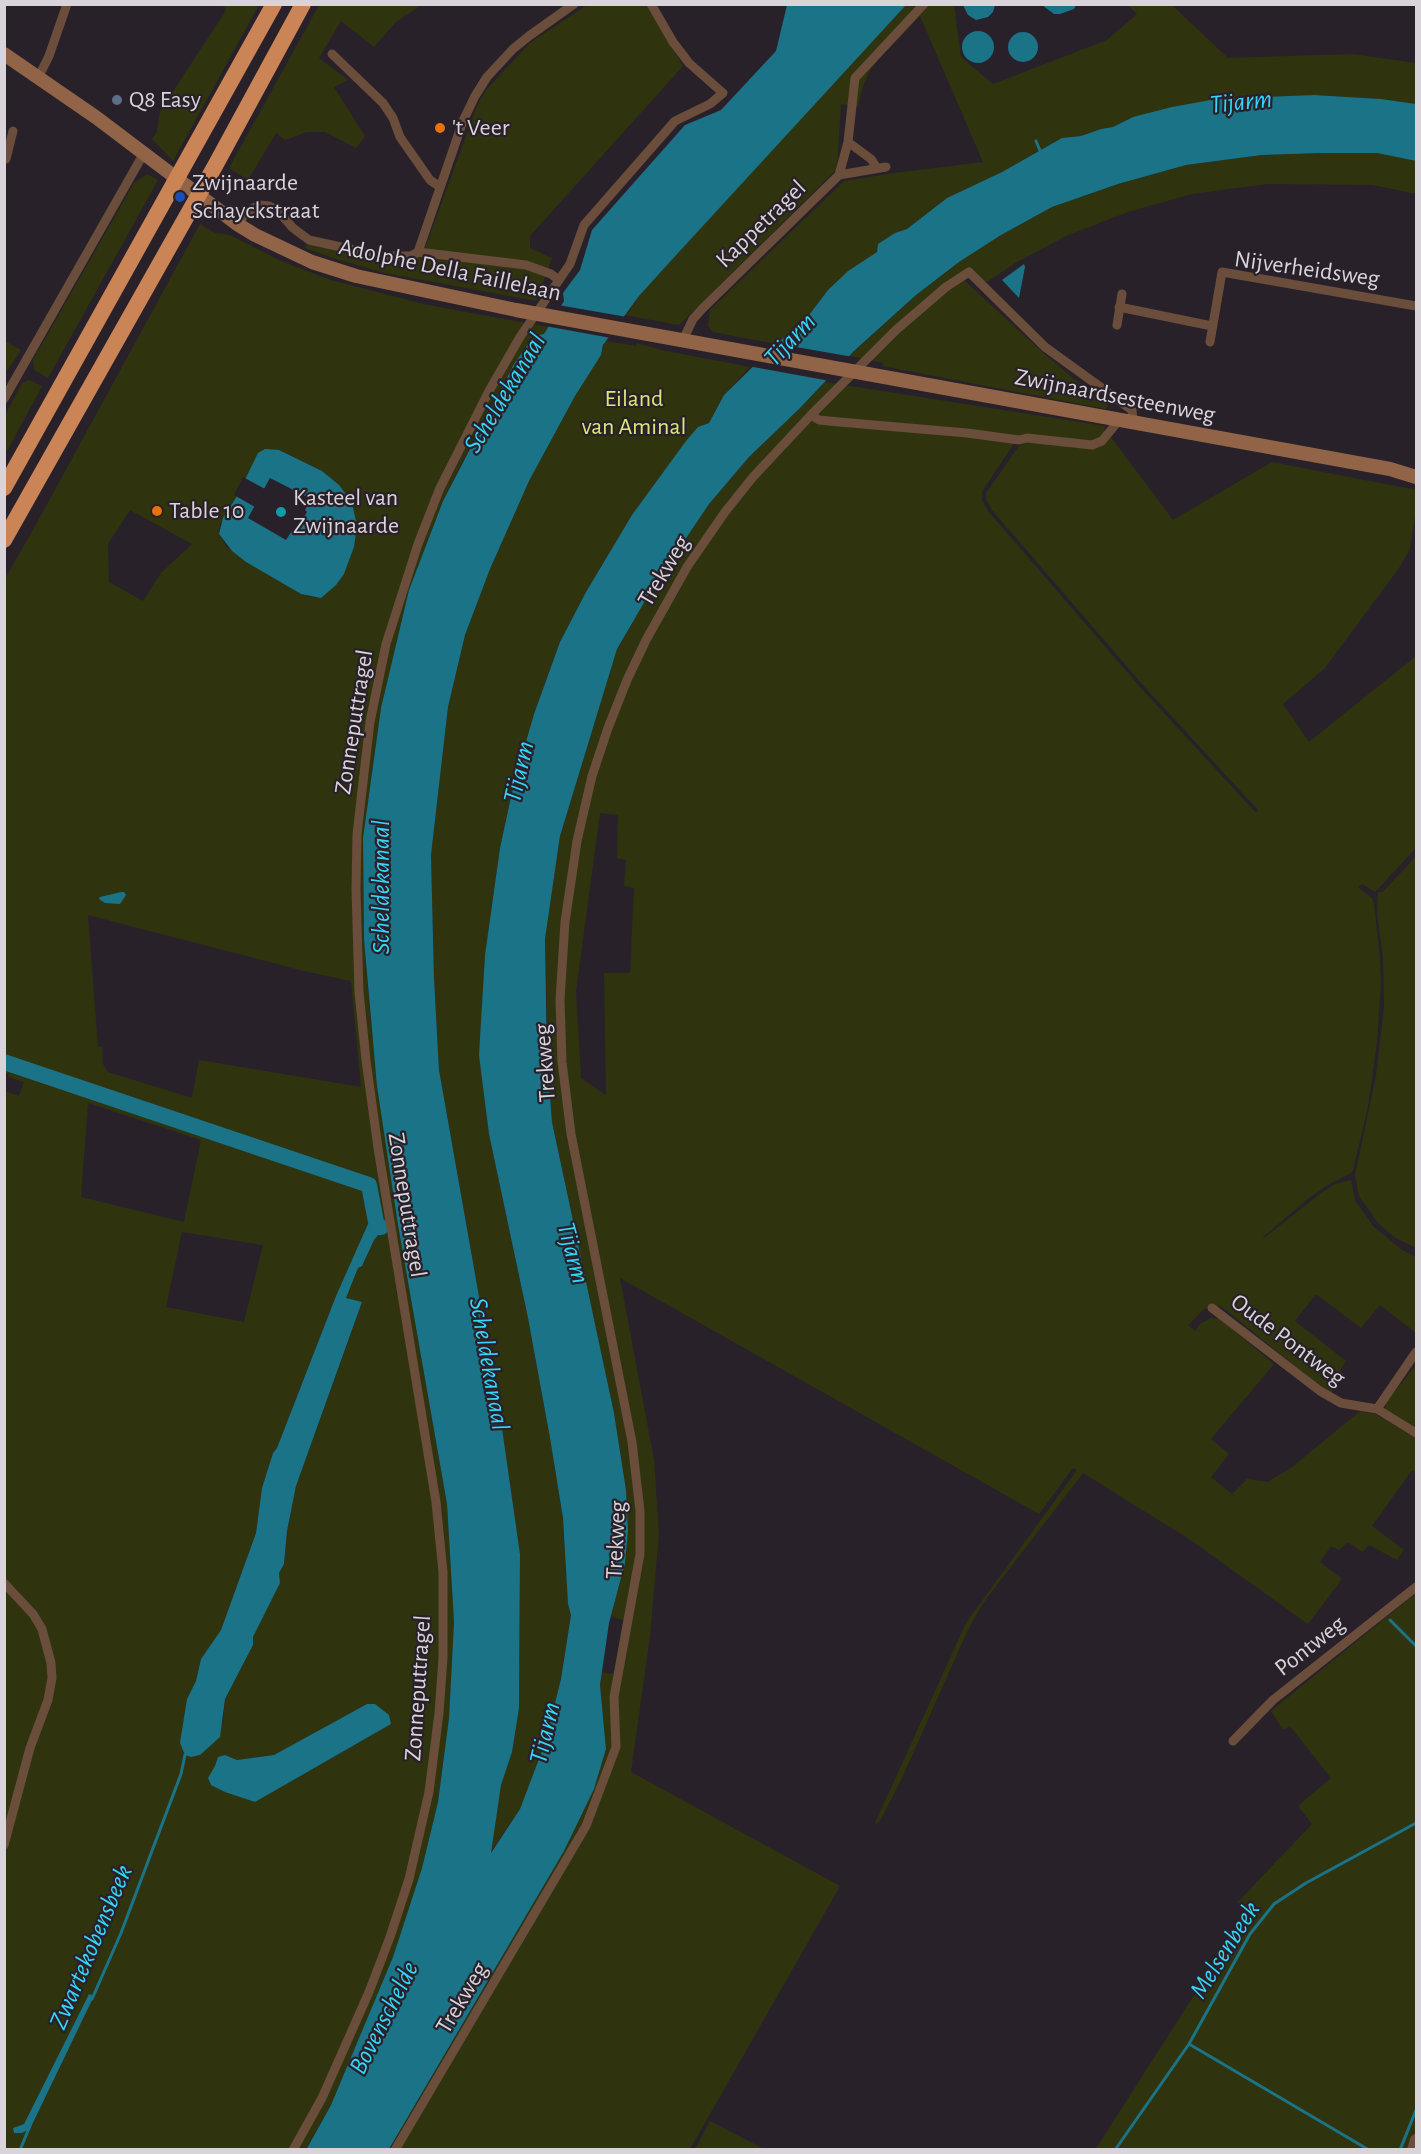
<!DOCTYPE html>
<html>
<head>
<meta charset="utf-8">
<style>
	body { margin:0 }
	#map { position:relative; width:1421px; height:2154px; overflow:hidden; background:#29212a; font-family:"Alegreya Sans",sans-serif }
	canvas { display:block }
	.frame { position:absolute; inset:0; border:6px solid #d9d4da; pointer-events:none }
</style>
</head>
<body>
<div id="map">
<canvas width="1421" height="2154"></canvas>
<div class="frame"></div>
</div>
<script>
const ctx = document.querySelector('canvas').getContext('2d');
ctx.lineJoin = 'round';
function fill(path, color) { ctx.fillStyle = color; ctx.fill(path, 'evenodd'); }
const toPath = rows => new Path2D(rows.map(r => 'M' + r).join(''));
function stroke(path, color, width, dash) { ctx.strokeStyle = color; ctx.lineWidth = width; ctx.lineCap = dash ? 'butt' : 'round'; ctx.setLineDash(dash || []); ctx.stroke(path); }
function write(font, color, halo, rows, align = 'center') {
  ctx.font = font + ' "Alegreya Sans",sans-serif'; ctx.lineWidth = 4.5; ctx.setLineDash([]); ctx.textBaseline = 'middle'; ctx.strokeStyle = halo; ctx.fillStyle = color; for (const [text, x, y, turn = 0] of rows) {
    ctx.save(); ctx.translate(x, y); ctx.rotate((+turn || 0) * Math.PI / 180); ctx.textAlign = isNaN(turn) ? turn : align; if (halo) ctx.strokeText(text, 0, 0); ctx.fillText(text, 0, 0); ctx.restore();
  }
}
fill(toPath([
	[1127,4,1172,5,1228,58,1352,54,1416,63,1416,104,1381,99,1314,95,1133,117,1113,127,1101,129,1081,136,1062,138,1002,172,947,198,907,229,895,233,877,252,848,271,828,290,803,323,776,344,713,332,708,326,710,310,844,181,894,173,983,162,920,16,877,61,869,72,863,86,858,107,841,104,837,169,679,325,624,315,628,313,639,296,751,171,906,5,954,5,961,57,993,84,1107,40,1137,14],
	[221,5,259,5,173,161,152,139,157,132,160,111,225,12,226,8],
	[319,5,421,5,396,22,374,47,341,21,319,58,348,80,334,87,365,136,356,148,325,132,307,132,285,140,276,133,248,180,229,168],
	[587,5,646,5,683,66,530,236,530,248,552,258,536,301,385,273,336,259,305,248,307,244,382,261,407,261,423,254,477,106,486,90,530,43],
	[1321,153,1377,153,1416,161,1416,194,1373,185,1267,184,1192,194,1128,212,1066,236,1017,262,987,282,968,275,964,280,1039,349,1075,380,1107,400,1109,403,1106,409,882,366,884,363,849,356,916,295,959,262,1001,235,1052,207,1118,184,1186,165,1262,155],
	[147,174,158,180,48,378,34,370,33,360,134,183],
	[200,224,215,233,230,235,281,261,331,280,423,304,548,327,544,334,527,346,514,364,480,426,443,501,409,590,381,708,363,838,364,940,371,1026,398,1225,447,1504,454,1622,449,1718,438,1802,422,1868,393,1957,331,2105,306,2149,5,2149,4,1091,19,1096,24,1082,8,1077,9,1074,5,1072,5,579,39,519],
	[279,450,322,471,357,526,354,547,344,574,315,598,301,594,246,562,227,547,219,534,220,524,232,503],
	[130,510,192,544,161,573,143,601,109,582,108,544],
	[88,915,304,971,351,981,361,1087,199,1060,192,1098,108,1072,103,1064,102,1046,98,1047],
	[88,1103,201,1140,184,1222,81,1197],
	[369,1224,374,1240,362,1266,358,1268,346,1298,362,1303,296,1486,287,1531,284,1564,279,1573,280,1583,253,1637,253,1645,225,1699,223,1722,200,1755,195,1756,187,1699,196,1681,201,1659,221,1630,256,1533,262,1488,273,1453,277,1448,336,1296],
	[182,1232,263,1245,244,1322,166,1307],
	[367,1704,391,1724,255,1802,211,1785,208,1778,225,1755,237,1760,274,1755],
	[89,1994,94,1996,30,2129,13,2128,24,2124],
	[5,341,21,350,5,374],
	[605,341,636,346,637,343,661,350,750,367,724,395,709,423,698,427,632,515,586,592,560,642,534,714,514,783,500,848,485,955,480,1055,489,1134,528,1318,550,1438,563,1518,568,1604,571,1615,561,1679,545,1743,520,1809,490,1853,501,1785,512,1752,520,1656,520,1554,501,1421,439,1070,434,978,431,855,448,707,465,635,490,569,529,481,575,396,601,355],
	[29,380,42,386,5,455,5,415,22,383],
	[825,382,1105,426,1103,437,1095,442,1019,436,985,487,982,493,982,500,988,511,1140,687,1256,813,1258,810,1142,684,992,510,986,499,986,493,1019,446,1024,443,1050,442,1095,447,1100,446,1110,436,1173,520,1272,462,1416,490,1416,509,1410,549,1399,568,1325,668,1283,704,1309,742,1416,656,1416,848,1375,892,1362,884,1358,887,1372,898,1374,904,1380,959,1381,983,1377,1042,1368,1107,1353,1170,1351,1173,1328,1185,1309,1198,1263,1237,1264,1238,1321,1193,1335,1184,1351,1180,1355,1200,1373,1226,1402,1250,1416,1257,1416,1333,1380,1305,1361,1328,1316,1294,1295,1321,1346,1361,1340,1370,1345,1375,1331,1393,1328,1393,1221,1306,1204,1309,1188,1325,1195,1331,1200,1324,1211,1318,1220,1319,1274,1364,1211,1439,1229,1454,1211,1477,1232,1494,1247,1479,1267,1482,1291,1468,1360,1411,1375,1414,1416,1438,1416,1472,1412,1470,1372,1526,1404,1550,1397,1560,1369,1545,1362,1552,1348,1542,1339,1550,1331,1546,1320,1562,1342,1579,1308,1624,1189,1539,1083,1473,986,1599,976,1615,967,1632,901,1780,880,1821,874,1825,966,1623,1077,1470,1073,1468,1039,1514,620,1278,654,1460,659,1534,650,1636,631,1772,840,1886,690,2149,389,2150,564,1851,594,1789,606,1749,600,1685,602,1672,614,1674,623,1620,611,1616,625,1563,628,1531,626,1490,614,1413,552,1122,549,1087,545,939,560,836,617,649,652,589,709,504,749,457,800,408],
	[600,813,618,815,617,858,626,860,624,886,634,888,630,973,604,973,606,1095,581,1078,576,991],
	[1416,856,1416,1248,1394,1237,1378,1223,1359,1196,1355,1175,1376,1076,1384,1006,1383,956,1377,915,1378,892,1383,892],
	[1416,1365,1416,1429,1385,1409,1387,1401],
	[1416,1593,1416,2132,1409,2149,1095,2150,1248,1911,1237,1903,1312,1824,1298,1806,1331,1778,1290,1726,1283,1730,1271,1711],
	[710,2121,764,2149,695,2149]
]), '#2f340f');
fill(toPath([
	[787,5,906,5,678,253,639,296,603,345,601,355,575,396,529,481,490,569,465,635,448,707,431,855,434,978,439,1070,501,1421,520,1554,519,1708,512,1752,501,1785,491,1853,520,1809,545,1743,561,1679,571,1615,568,1604,563,1518,550,1438,528,1318,489,1134,479,1055,485,955,500,848,514,783,534,714,560,642,586,592,632,515,686,441,698,427,709,423,724,395,776,344,803,323,828,290,848,271,877,252,878,244,895,233,907,229,947,198,1002,172,1062,138,1081,136,1101,129,1113,127,1133,117,1172,107,1216,99,1314,95,1381,99,1416,104,1416,161,1377,153,1321,153,1262,155,1186,165,1118,184,1052,207,1001,235,959,262,916,295,854,351,800,408,749,457,709,504,652,589,617,649,560,836,545,939,547,1058,552,1122,614,1413,626,1490,628,1531,625,1563,609,1623,600,1685,606,1749,594,1789,564,1851,389,2149,306,2150,331,2105,393,1957,422,1868,438,1802,449,1718,454,1622,447,1504,398,1225,377,1086,364,940,363,838,381,708,409,590,443,501,514,364,534,336,544,334,564,301,563,293,580,270,592,230,685,125,721,110,776,51],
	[588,1632,589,1635,584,1671,580,1673,585,1635],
	[963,5,995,4,995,5,993,12,988,17,976,20,968,15],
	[1042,5,1076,5,1074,9,1060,14,1054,14],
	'962 47a16 16 0 1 1 32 0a16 16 0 1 1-32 0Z',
	'1008 47a15 15 0 1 1 30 0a15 15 0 1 1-30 0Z',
	[1024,264,1025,267,1019,298,1002,280],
	[265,449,279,450,322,471,339,485,352,503,357,526,354,547,344,574,336,585,321,598,301,594,246,562,232,551,219,534,223,518,237,496,258,453],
	[270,478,311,499,305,510,307,512,296,530,293,529,286,540,248,518],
	[121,892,124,892,126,895,120,904,105,903,99,899,100,897],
	[368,1224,377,1227,378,1235,374,1240,362,1266,358,1268,346,1298,362,1302,296,1486,287,1531,284,1564,279,1573,280,1583,253,1637,253,1645,225,1699,220,1737,200,1755,191,1757,185,1755,180,1743,187,1699,196,1681,201,1659,221,1630,256,1533,262,1488,273,1453,277,1448,336,1296],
	[367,1704,375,1704,389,1715,391,1724,255,1802,225,1792,211,1785,208,1778,215,1766,218,1757,225,1755,237,1760,274,1755],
	[89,1994,94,1996,30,2129,22,2133,14,2133,13,2128,24,2124]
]), '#1a7387');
fill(toPath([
	[558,305,627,317,611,338,545,326],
	[773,343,853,357,830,381,748,366],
	[243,477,265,489,255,507,234,495]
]), '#29212a');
stroke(toPath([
	[1036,141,1041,153],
	[1390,1620,1416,1646],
	[92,1999,121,1933,181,1774,185,1755],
	[1189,2044,1369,2150],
	[20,2150,30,2126],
	[1115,2150,1189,2044,1250,1934,1274,1904,1306,1883,1416,1823],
	[1400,2150,1416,2110]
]), '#1a7387', 3);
stroke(toPath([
	[4,1062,369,1185,377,1227,381,1227],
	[581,1688,590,1610]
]), '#1a7387', 16);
stroke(toPath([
	[332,54,383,103,393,118,400,137,430,180,440,187],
	[39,76,49,56,67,4],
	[848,142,871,159,877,168],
	[4,159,6,159,13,131],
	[839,175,848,142,855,78,924,4],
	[237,224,247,212,259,205,269,206,277,210,293,228,309,240,382,256,411,256,418,252],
	[418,252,463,121,475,96,487,77,513,49,529,36,574,4],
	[418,252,526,265,551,274,559,280],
	[1119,307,1212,326],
	[1117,325,1122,294],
	[683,340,693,319,702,309,839,175,886,167],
	[1210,342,1222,272,1416,306],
	[4,399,144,153],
	[811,415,819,420,839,422,967,433,1019,440,1027,438,1092,445,1102,441,1120,419],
	[1212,1308,1320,1391,1341,1403,1377,1409,1416,1433],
	[1377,1409,1416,1352],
	[4,1583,33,1614,42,1629,51,1663,52,1678,48,1700,30,1748,4,1845],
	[1233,1741,1273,1700,1416,1587],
	[293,2150,322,2098,369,1992,390,1937,409,1879,429,1792,439,1713,443,1658,443,1572,436,1502,378,1148,366,1060,359,992,356,889,357,834,370,722,386,644,418,544,440,488,489,391,520,337,570,264,584,225,675,121,710,104,723,93,689,63,673,42,651,4],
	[395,2150,586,1826,616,1747,614,1697,640,1554,640,1511,632,1442,571,1134,562,1062,560,1000,565,922,577,841,592,776,608,728,627,680,646,640,687,567,725,512,753,477,811,415,896,330,946,287,969,272,1045,347,1132,410,1133,421]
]), '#6a4d3b', 9);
stroke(toPath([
	[1413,2150,1416,2140]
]), '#6a4d3b', 12);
stroke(toPath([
	[4,54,97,118,237,224,255,235,312,262,356,276,516,310,1390,469,1416,477]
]), '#916447', 14);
stroke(toPath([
	[4,488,274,4],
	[4,540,215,166,303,4]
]), '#ca8456', 16);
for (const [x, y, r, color] of [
	[117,100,6,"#5c6f8a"],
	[440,128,6,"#e8710a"],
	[180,197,6,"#1a4fb4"],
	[157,511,6,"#e8710a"],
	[281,512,6,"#0f9aa8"]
]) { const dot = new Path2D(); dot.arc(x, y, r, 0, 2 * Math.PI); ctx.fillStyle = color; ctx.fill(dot); stroke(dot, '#29212a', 2); }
write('24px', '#d9d4da', '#29212a', [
	["Q8 Easy",129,100],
	["'t Veer",452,128],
	["Zwijnaarde",192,183],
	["Schayckstraat",192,211],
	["Kasteel van",293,498],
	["Zwijnaarde",293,526],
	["Table 10",169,511]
], 'left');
write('24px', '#d9d4da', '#29212a', [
	["Kappetragel",761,224,-44],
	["Nijverheidsweg",1307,269,8],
	["Adolphe Della Faillelaan",450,270,12],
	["Zwijnaardsesteenweg",1115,396,11],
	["Trekweg",664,571,-59],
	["Zonneputtragel",354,722,-81],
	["Trekweg",545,1063,-94],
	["Zonneputtragel",407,1205,81],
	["Oude Pontweg",1288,1340,37],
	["Trekweg",616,1540,-87],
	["Pontweg",1310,1646,-38],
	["Zonneputtragel",418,1688,-86],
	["Trekweg",462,1998,-59]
]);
write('24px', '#d9e779', '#29212a', [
	["Eiland",634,399],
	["van Aminal",634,427]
]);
write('italic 26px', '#32d7fb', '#29212a', [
	["Tijarm",1241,102,-6],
	["Tijarm",790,340,-47],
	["Scheldekanaal",505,393,-59],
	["Tijarm",519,772,-77],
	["Scheldekanaal",381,887,-90],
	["Tijarm",573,1253,75],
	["Scheldekanaal",489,1364,80],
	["Tijarm",545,1733,-77],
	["Zwartekobensbeek",91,1947,-67],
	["Melsenbeek",1225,1950,-58],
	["Bovenschelde",384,2018,-63]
]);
</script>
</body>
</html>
